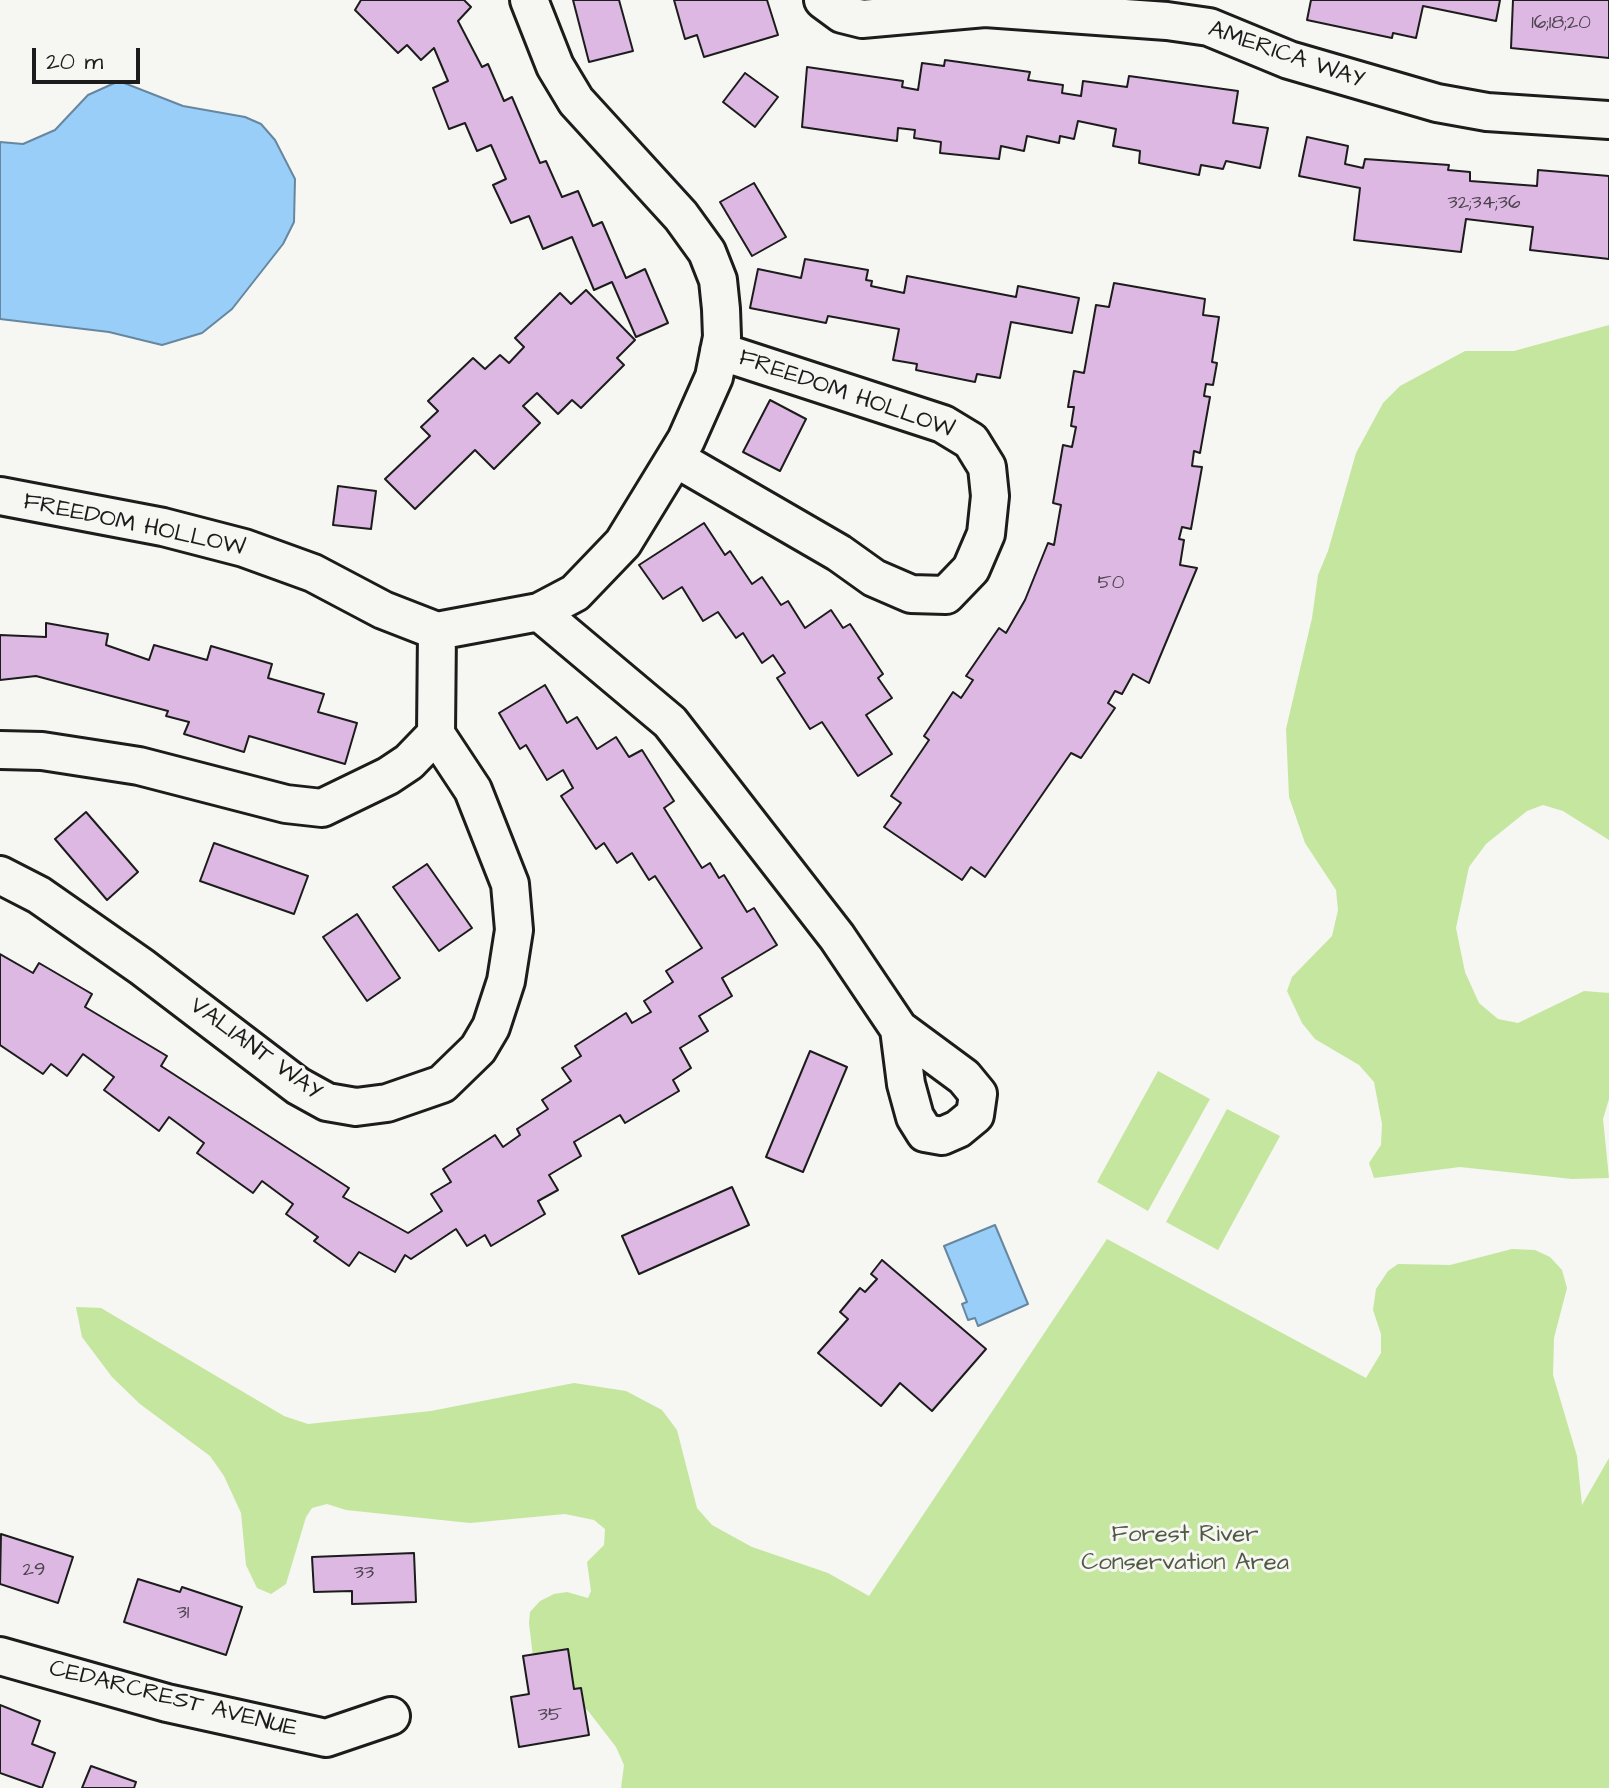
<!DOCTYPE html>
<html>
<head>
<meta charset="utf-8">
<style>
	body { margin:0 }
	#map { position:relative; width:1609px; height:1788px; overflow:hidden; background:#f6f6f2; font-family:"Architects Daughter",sans-serif }
	canvas { display:block }
	.scale { position:absolute; left:32px; top:48px; width:108px; height:36px; box-sizing:border-box; border:4px solid #1c1c1c; border-top:0; padding-left:10px; font-size:24px; line-height:28px; white-space:nowrap; color:#1c1c1c; -webkit-text-stroke:6px #f6f6f2; paint-order:stroke }
</style>
</head>
<body>
<div id="map">
<canvas width="1609" height="1788"></canvas>
<div class="scale">20 m</div>
</div>
<script>
const ctx = document.querySelector('canvas').getContext('2d');
ctx.lineJoin = 'round';
function fill(path, color) { ctx.fillStyle = color; ctx.fill(path, 'evenodd'); }
const toPath = rows => new Path2D(rows.map(r => 'M' + r).join(''));
function stroke(path, color, width, dash) { ctx.strokeStyle = color; ctx.lineWidth = width; ctx.lineCap = dash ? 'butt' : 'round'; ctx.setLineDash(dash || []); ctx.stroke(path); }
function write(font, color, halo, rows, align = 'center') {
  ctx.font = font + ' "Architects Daughter",sans-serif'; ctx.lineWidth = 6; ctx.setLineDash([]); ctx.textBaseline = 'middle'; ctx.strokeStyle = halo; ctx.fillStyle = color; for (const [text, x, y, turn = 0] of rows) {
    ctx.save(); ctx.translate(x, y); ctx.rotate((+turn || 0) * Math.PI / 180); ctx.textAlign = isNaN(turn) ? turn : align; if (halo) ctx.strokeText(text, 0, 0); ctx.fillText(text, 0, 0); ctx.restore();
  }
}
fill(toPath([
	[1609,325,1609,840,1563,811,1543,805,1527,811,1486,844,1469,867,1456,928,1465,972,1479,1003,1498,1019,1518,1023,1584,991,1609,993,1609,1099,1603,1119,1609,1178,1572,1179,1460,1167,1374,1178,1369,1163,1381,1145,1382,1124,1374,1082,1359,1065,1315,1039,1302,1023,1287,991,1292,977,1332,936,1338,910,1336,890,1305,843,1289,797,1286,729,1312,618,1318,575,1328,551,1356,453,1383,403,1400,386,1465,351,1514,351],
	[1158,1071,1210,1099,1148,1211,1097,1182],
	[1227,1109,1280,1136,1218,1250,1166,1222],
	[1107,1239,1366,1378,1381,1353,1381,1334,1373,1310,1376,1289,1388,1271,1398,1264,1450,1265,1512,1249,1535,1250,1550,1257,1562,1270,1567,1288,1554,1338,1553,1375,1577,1456,1582,1505,1609,1458,1609,1788,621,1788,624,1765,616,1747,589,1712,533,1657,529,1623,530,1612,540,1601,554,1594,567,1592,588,1598,591,1591,587,1562,604,1545,605,1529,594,1520,565,1514,470,1523,346,1510,327,1504,312,1508,306,1517,286,1584,271,1594,257,1588,246,1565,241,1513,224,1476,210,1456,140,1404,112,1377,82,1337,76,1307,101,1308,284,1416,308,1424,431,1411,574,1383,626,1391,662,1410,677,1430,697,1508,712,1525,752,1547,828,1573,869,1596]
]), '#c5e69f');
const water = toPath([
	[119,81,183,106,245,117,261,124,275,140,295,179,294,222,283,244,232,309,202,333,162,345,109,332,0,319,0,142,23,144,55,130,88,95,119,81],
	[995,1225,1028,1304,978,1326,975,1318,968,1320,962,1304,967,1302,944,1246,995,1225]
]);
fill(water, '#98cef7');
stroke(water, '#66879f', 2);
const building = toPath([
	[464,0,471,7,458,21,482,67,488,64,504,101,512,97,540,163,546,161,562,197,578,191,593,226,602,222,626,278,645,269,668,323,636,337,612,282,594,290,572,237,543,249,529,216,511,223,493,185,506,179,491,145,477,151,465,123,449,129,433,88,448,81,434,48,421,60,407,45,398,53,355,10,361,0,464,0],
	[573,0,619,0,633,51,589,62,573,0],
	[674,0,767,0,778,35,704,57,697,35,685,39,674,0],
	[1311,0,1500,0,1496,21,1423,6,1416,38,1393,33,1392,38,1307,20,1311,0],
	[1513,0,1609,0,1609,58,1511,48,1513,0],
	[945,60,1030,72,1028,80,1063,85,1062,93,1081,96,1083,81,1127,87,1129,76,1238,91,1233,123,1268,128,1260,168,1226,161,1223,169,1201,165,1199,175,1139,163,1140,151,1113,146,1116,129,1078,121,1074,139,1060,136,1059,143,1027,136,1024,151,1001,146,999,159,940,153,941,142,914,138,915,130,898,128,897,141,802,127,807,67,903,81,902,87,918,90,922,63,944,66,945,60],
	[745,73,778,97,755,127,723,102,745,73],
	[1307,137,1348,146,1345,164,1363,168,1365,159,1449,165,1448,170,1470,172,1470,181,1537,186,1538,170,1609,176,1609,259,1530,250,1533,227,1466,219,1461,252,1354,240,1360,188,1299,176,1307,137],
	[754,183,786,237,752,256,720,202,754,183],
	[805,259,868,270,866,280,872,281,871,286,904,293,907,276,1016,297,1018,286,1079,298,1072,333,1011,322,1000,378,977,374,975,382,916,370,917,364,893,360,899,329,828,316,826,323,750,308,758,269,801,278,805,259],
	[1114,283,1205,299,1203,315,1219,317,1212,362,1217,363,1213,385,1206,384,1204,396,1210,397,1200,453,1194,451,1192,466,1202,467,1191,529,1182,527,1179,539,1184,540,1180,565,1197,568,1149,683,1133,674,1122,694,1115,691,1108,703,1115,708,1081,758,1071,753,985,877,971,867,962,880,884,827,901,803,891,796,929,740,924,736,953,692,961,698,973,680,966,676,999,628,1006,633,1025,600,1048,543,1054,545,1061,505,1053,503,1063,445,1072,447,1076,427,1071,426,1074,407,1068,407,1074,371,1084,373,1096,305,1109,307,1114,283],
	[586,290,635,340,617,358,624,365,581,408,572,400,558,414,537,393,523,406,540,423,494,469,475,450,415,509,385,479,430,436,421,427,438,411,428,401,473,358,485,369,500,355,509,363,524,347,515,338,560,293,571,304,586,290],
	[770,400,806,419,780,471,743,452,770,400],
	[338,486,376,491,371,529,333,525,338,486],
	[704,523,725,555,730,551,752,584,762,577,781,605,788,601,805,628,831,610,843,628,850,624,883,674,878,678,892,698,866,715,892,754,858,776,822,722,810,729,777,678,785,673,773,655,762,663,743,633,736,638,718,612,703,621,682,587,663,599,639,565,704,523],
	[46,623,108,634,106,645,149,660,154,645,207,660,211,646,272,664,268,678,324,694,318,712,357,723,345,764,249,736,244,752,184,734,189,722,166,716,168,711,36,676,0,680,0,635,46,637,46,623],
	[545,685,567,723,577,717,597,749,616,737,629,757,642,750,674,801,664,808,702,868,710,863,719,878,724,875,747,912,754,908,777,945,722,978,732,996,699,1016,708,1031,680,1048,691,1068,673,1080,679,1091,625,1123,620,1115,574,1142,581,1156,549,1175,558,1190,538,1201,545,1214,491,1246,485,1235,467,1246,456,1229,411,1259,405,1255,395,1272,359,1252,349,1266,314,1241,318,1237,286,1214,293,1204,262,1181,253,1193,197,1153,204,1143,169,1117,159,1131,104,1090,114,1077,83,1054,67,1076,51,1064,43,1074,0,1045,0,954,33,973,39,963,92,994,85,1007,167,1056,161,1066,349,1188,343,1197,408,1233,442,1211,431,1194,451,1182,443,1169,495,1135,503,1147,520,1135,517,1129,548,1109,542,1100,571,1081,562,1068,581,1056,575,1046,626,1013,632,1023,651,1012,644,1001,673,982,666,971,702,948,655,876,649,880,632,853,617,863,604,843,596,849,561,796,573,788,563,770,547,780,526,745,520,749,499,713,545,685],
	[86,812,138,872,107,900,55,839,86,812],
	[214,843,308,876,294,914,200,881,214,843],
	[427,864,472,928,439,951,393,887,427,864],
	[357,914,400,978,367,1001,323,937,357,914],
	[810,1051,847,1067,803,1172,766,1157,810,1051],
	[732,1187,749,1225,639,1274,622,1236,732,1187],
	[882,1260,986,1349,932,1411,900,1383,881,1406,818,1353,848,1319,840,1312,860,1288,865,1292,877,1279,871,1274,882,1260],
	[1,1534,73,1557,58,1603,0,1584,1,1534],
	[414,1553,416,1602,352,1604,352,1591,314,1592,312,1557,414,1553],
	[138,1579,180,1592,182,1587,242,1607,226,1655,124,1622,138,1579],
	[568,1649,574,1689,581,1688,589,1735,519,1747,511,1697,529,1694,523,1656,568,1649],
	[0,1705,40,1721,32,1744,55,1753,42,1788,0,1773,0,1705],
	[91,1766,136,1782,134,1788,82,1788,91,1766]
]);
fill(building, '#dcb8e2');
stroke(building, '#1c1c1c', 2);
const street = toPath([
	[823,0,842,14,862,19,985,8,1167,21,1209,27,1289,60,1437,103,1487,112,1609,120],
	[675,458,839,553,874,578,911,594,946,595,971,569,986,534,990,496,987,467,971,441,943,424,719,351],
	[0,496,163,527,244,548,313,573,383,610,437,631,539,612,575,593,623,543,686,440,714,377,722,337,721,309,718,280,707,252,681,216,576,101,555,66,529,0],
	[539,612,670,722,837,937,899,1029,964,1077,978,1094,975,1115,958,1129,942,1136,925,1133,915,1117,906,1084,899,1029],
	[436,734,437,631],
	[0,750,42,751,139,766,286,804,322,808,388,776,409,762,436,734,473,790,510,884,514,930,506,981,491,1027,478,1049,442,1084,387,1103,356,1107,327,1102,298,1086,142,967,39,895,0,875],
	[0,1656,167,1703,326,1738,391,1716]
]);
stroke(street, '#1c1c1c', 42);
stroke(street, '#f6f6f2', 36);
write('20px', '#4c434e', null, [
	["16;18;20",1561,24],
	["32;34;36",1484,204],
	["50",1111,584],
	["29",34,1571],
	["33",364,1574],
	["31",183,1614],
	["35",550,1716]
]);
write('24px', '#1c1c1c', '#f6f6f2', [
	["AMERICA WAY",1286,56,19],
	["FREEDOM HOLLOW",846,395,19],
	["FREEDOM HOLLOW",134,526,12],
	["VALIANT WAY",255,1050,36],
	["CEDARCREST AVENUE",173,1700,14]
]);
write('24px', '#4f5943', '#f6f6f2', [
	["Forest River",1185,1536],
	["Conservation Area",1185,1564]
]);
</script>
</body>
</html>
